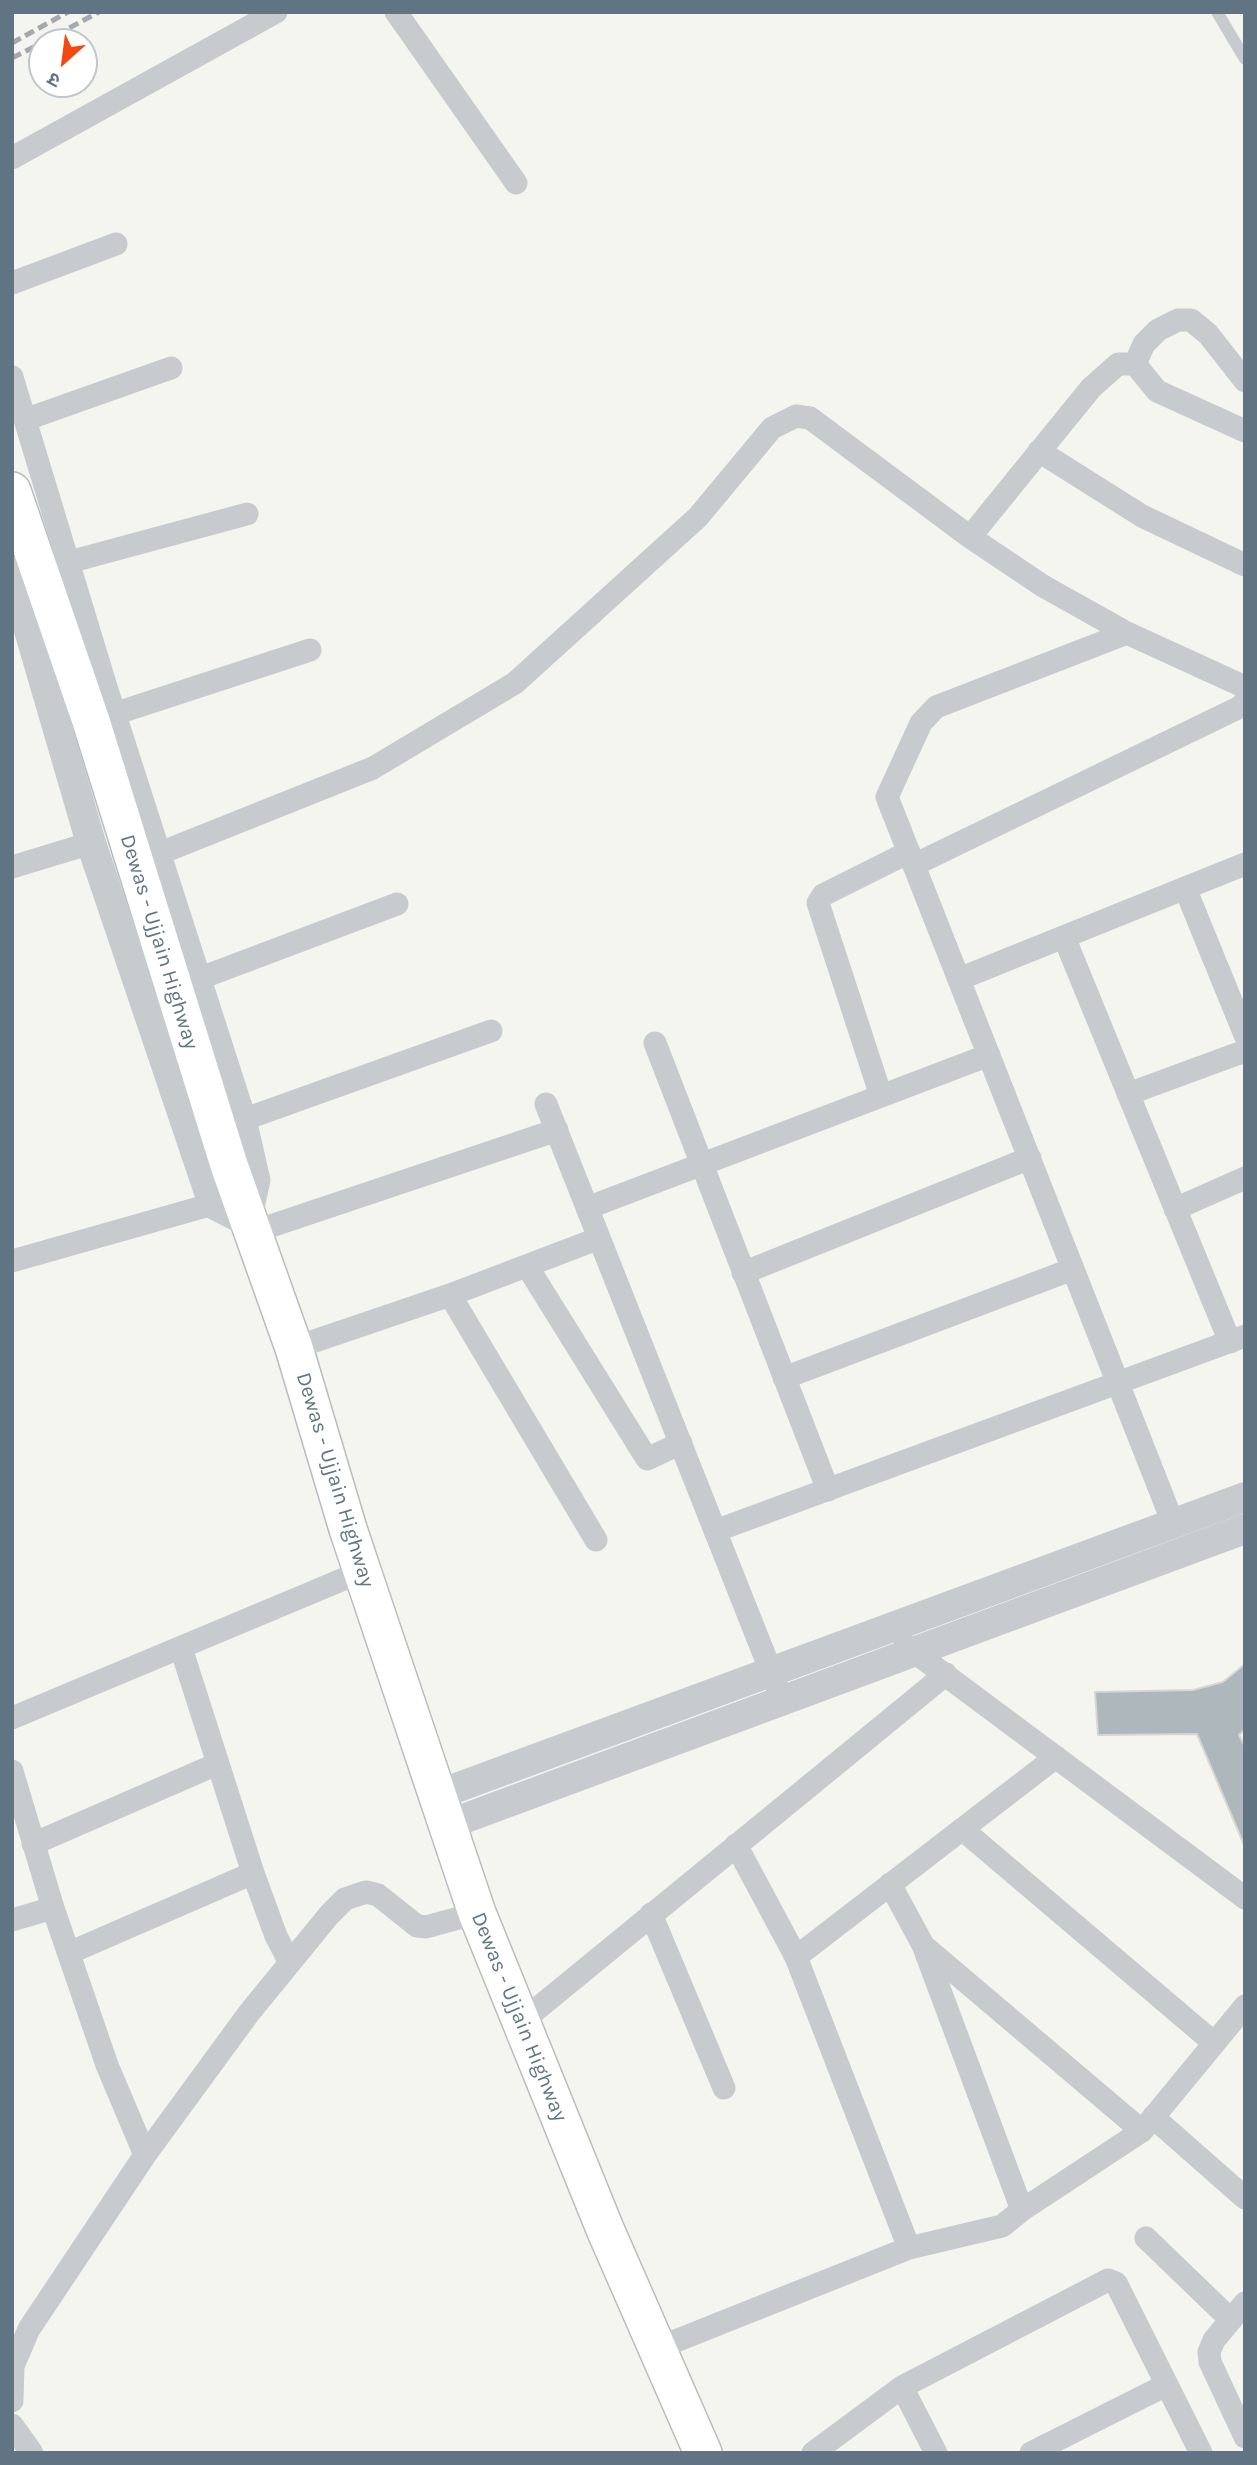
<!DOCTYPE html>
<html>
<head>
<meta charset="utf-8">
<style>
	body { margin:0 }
	#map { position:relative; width:1257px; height:2465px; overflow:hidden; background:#f5f5f0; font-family:Karla,"Noto Sans Devanagari",sans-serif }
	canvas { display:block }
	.frame { position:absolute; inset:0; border:14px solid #607484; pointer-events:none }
	.north { position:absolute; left:28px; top:28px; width:70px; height:70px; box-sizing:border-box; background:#fff; border:2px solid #bfc7ce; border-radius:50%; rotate:208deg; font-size:19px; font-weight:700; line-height:28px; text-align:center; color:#607484 }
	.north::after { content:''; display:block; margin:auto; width:24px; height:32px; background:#f44811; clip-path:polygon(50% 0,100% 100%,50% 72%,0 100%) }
</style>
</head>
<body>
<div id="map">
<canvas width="1257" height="2465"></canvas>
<div class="frame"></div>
<div class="north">उ</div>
</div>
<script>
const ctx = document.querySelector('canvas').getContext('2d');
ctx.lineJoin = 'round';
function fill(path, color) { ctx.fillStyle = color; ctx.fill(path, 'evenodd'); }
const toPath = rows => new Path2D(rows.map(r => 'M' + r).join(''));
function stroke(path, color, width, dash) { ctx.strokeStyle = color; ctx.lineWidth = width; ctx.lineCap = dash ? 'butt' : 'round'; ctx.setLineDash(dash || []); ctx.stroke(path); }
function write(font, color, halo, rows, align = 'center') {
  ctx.font = font + ' Karla,sans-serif'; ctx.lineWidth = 7; ctx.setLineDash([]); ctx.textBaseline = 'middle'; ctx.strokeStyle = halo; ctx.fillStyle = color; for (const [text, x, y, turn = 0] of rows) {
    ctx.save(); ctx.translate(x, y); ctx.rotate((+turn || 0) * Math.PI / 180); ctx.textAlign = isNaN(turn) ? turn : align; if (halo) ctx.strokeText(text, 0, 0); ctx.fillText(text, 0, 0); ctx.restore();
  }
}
const building = toPath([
	[1245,1664,1245,1729,1239,1735,1245,1747,1245,1847,1197,1734,1098,1735,1095,1692,1193,1690,1223,1682,1245,1664]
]);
fill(building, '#aeb7bb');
stroke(building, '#d6d6d3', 2);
const primary = toPath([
	[12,491,91,721,229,1165,294,1348,348,1529,477,1913,605,2229,703,2453]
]);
stroke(primary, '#b8bcbf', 40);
stroke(toPath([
	[1217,12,1245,59]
]), '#c8cbce', 12);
stroke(toPath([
	[396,12,516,183],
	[12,158,276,12],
	[12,283,116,244],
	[12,377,107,690,245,1119,259,1180,251,1217],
	[1245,381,1208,334,1191,320,1178,320,1158,330,1144,344,1135,364,1157,391,1245,431],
	[27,419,171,368],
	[1039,451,1142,516,1245,565],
	[970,537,1091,388,1118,364,1135,364],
	[69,562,247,514],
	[1127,633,936,707,921,723,887,797,1173,1523],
	[114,714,310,650],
	[158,854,373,768,515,683,698,517,772,428,796,416,810,418,970,537,1043,586,1127,633,1245,687],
	[914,865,1240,707,1245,702],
	[12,867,91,843],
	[1185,888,1245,1035],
	[1064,937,1230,1342],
	[198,979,397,904],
	[959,979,1245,864],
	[655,1043,828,1490],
	[1128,1094,1245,1051],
	[881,1096,818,903,823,895,909,852],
	[546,1104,783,1702],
	[245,1119,491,1031],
	[587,1208,989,1055],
	[1175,1209,1245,1178],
	[253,1232,557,1130],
	[12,1261,213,1204],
	[527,1266,647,1459,681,1443],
	[743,1273,1030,1158],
	[450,1295,596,1540],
	[294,1348,450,1295,597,1239],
	[784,1378,1073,1269],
	[715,1531,1245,1336],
	[905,1645,1245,1898],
	[181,1648,253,1873,276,1936,289,1961],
	[12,1718,363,1571],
	[12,1771,53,1908,107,2065,145,2155],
	[962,1829,1214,2043],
	[33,1844,217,1764],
	[736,1845,796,1957,909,2248],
	[651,1914,724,2088],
	[12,1920,53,1908],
	[925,1947,1142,2131,1245,2006],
	[69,1953,253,1873],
	[796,1957,1056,1757],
	[521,2022,946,1674],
	[1153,2117,1245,2198],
	[1022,2210,1142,2131],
	[1146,2238,1231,2320],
	[1245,2303,1214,2340,1209,2352,1210,2362,1245,2437],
	[658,2348,909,2248,1002,2226,1022,2210,923,1945,890,1884],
	[12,2401,13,2366,29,2329,145,2155,249,2013,329,1915,345,1899,366,1892,378,1895,417,1926,426,1927,477,1913],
	[12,2425,32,2453],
	[813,2453,902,2387],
	[936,2453,902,2387,1108,2280,1116,2283,1201,2453],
	[1031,2453,1166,2385]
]), '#c8cbce', 23);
stroke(toPath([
	[12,572,91,843,213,1204,250,1223],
	[437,1795,1245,1497],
	[447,1825,1245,1529]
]), '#c8cbce', 30);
stroke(primary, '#fff', 37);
stroke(toPath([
	[43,42,99,12],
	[12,43,68,12],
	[12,58,42,43]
]), '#a3a9af', 5, [10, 5]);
write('21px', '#607484', '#fff', [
	["Dewas - Ujjain Highway",159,942,73],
	["Dewas - Ujjain Highway",335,1480,73],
	["Dewas - Ujjain Highway",519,2017,68]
]);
</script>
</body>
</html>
